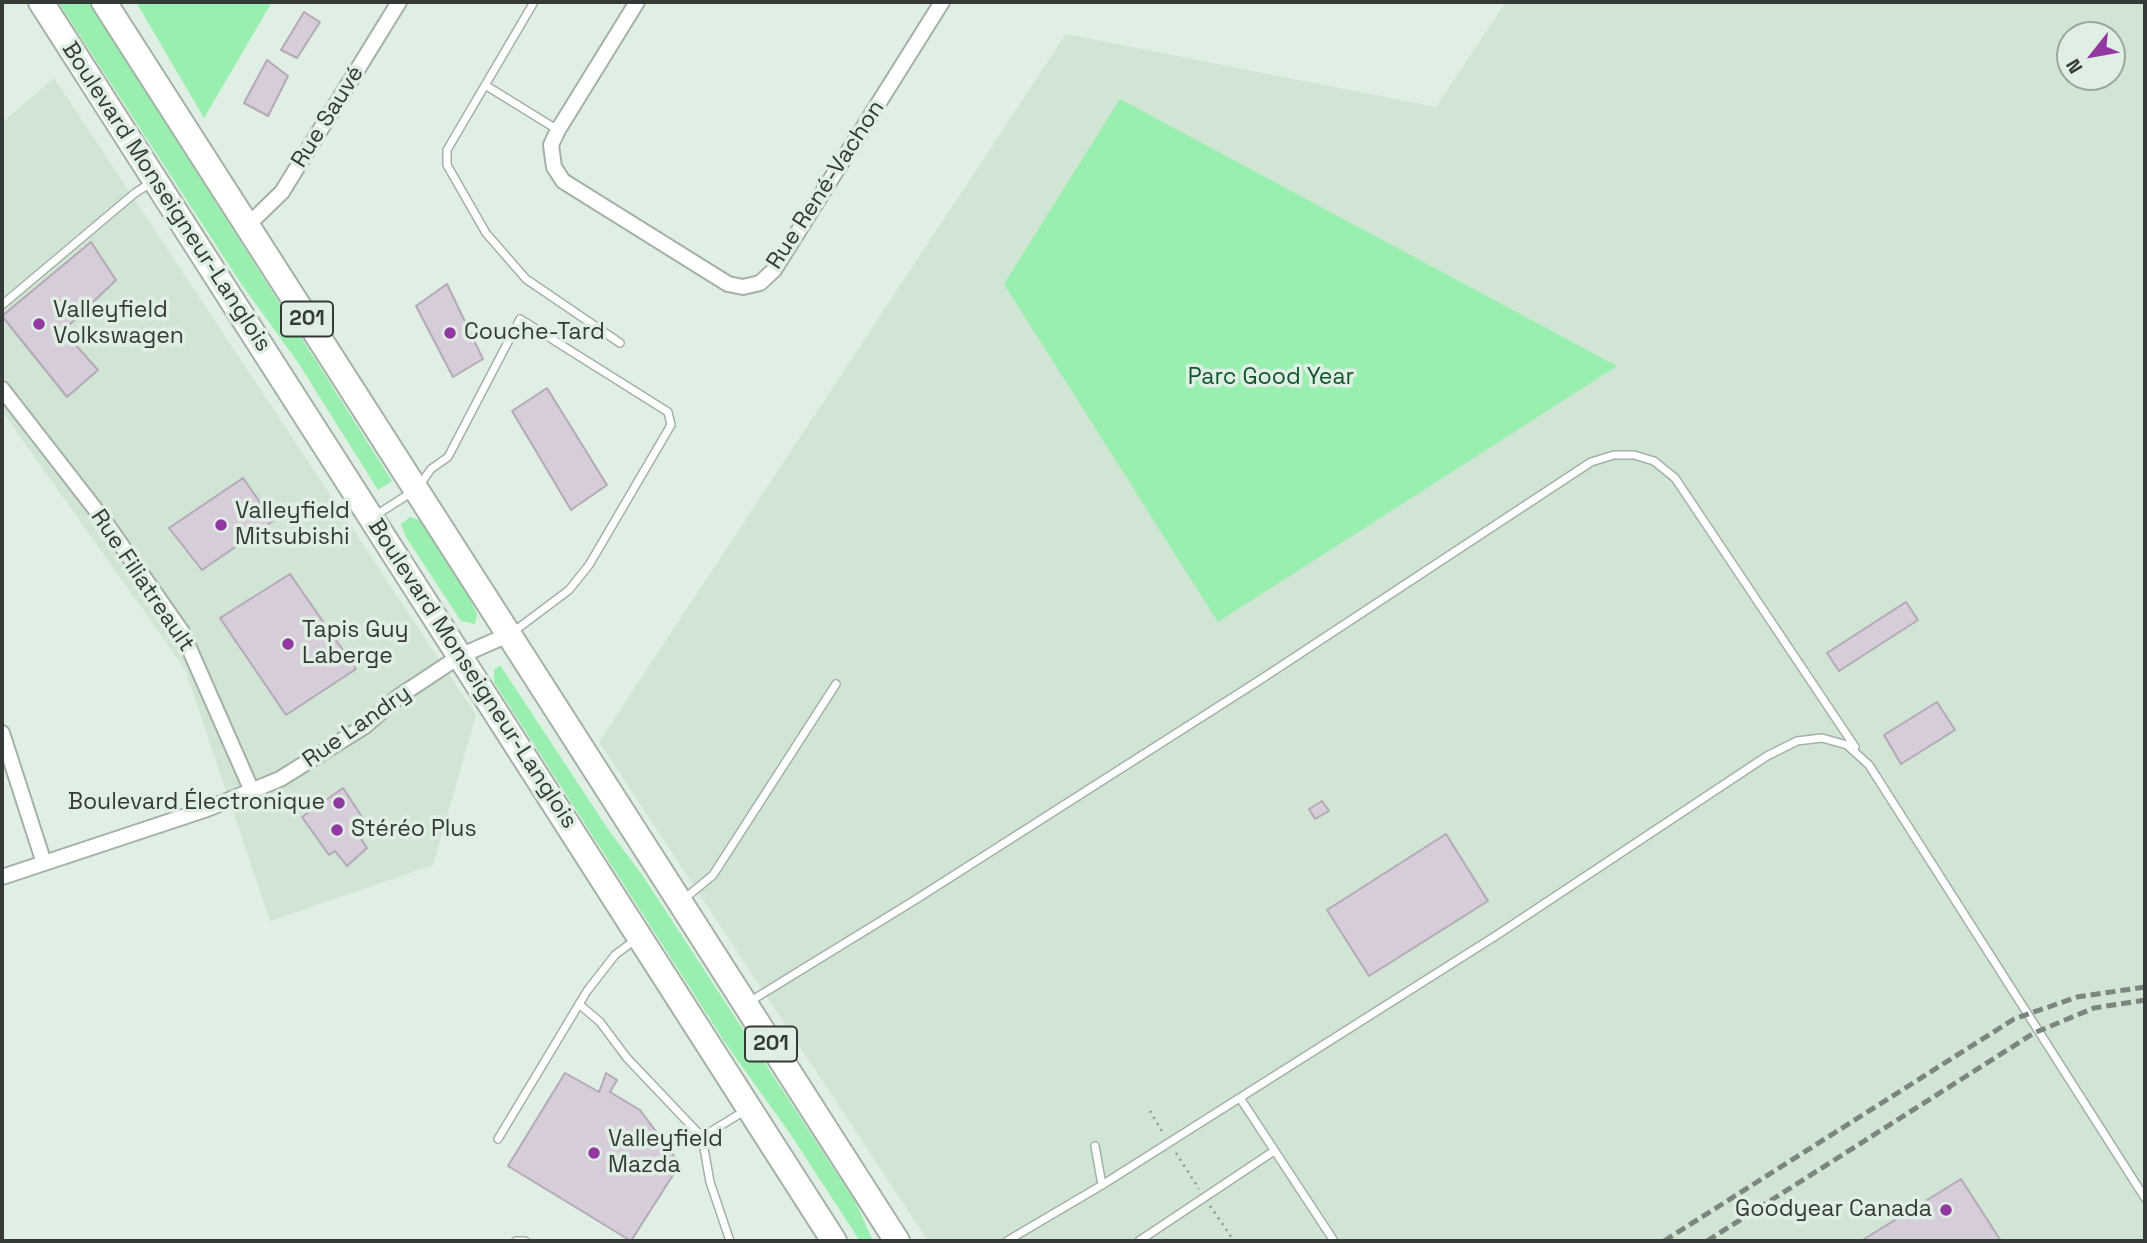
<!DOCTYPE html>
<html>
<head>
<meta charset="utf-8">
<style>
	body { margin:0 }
	#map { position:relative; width:2147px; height:1243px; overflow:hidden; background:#e0efe3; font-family:"Space Grotesk",sans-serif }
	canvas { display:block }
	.frame { position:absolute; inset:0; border:4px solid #343a35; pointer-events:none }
	.north { position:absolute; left:2056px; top:21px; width:70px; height:70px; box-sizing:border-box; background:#e0efe3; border:2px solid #9ba79d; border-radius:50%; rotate:239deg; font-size:19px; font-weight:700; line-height:28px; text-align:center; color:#343a35 }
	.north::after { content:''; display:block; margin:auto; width:24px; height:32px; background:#9337a2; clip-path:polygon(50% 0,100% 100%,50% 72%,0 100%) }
</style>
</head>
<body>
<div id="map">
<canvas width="2147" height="1243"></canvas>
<div class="frame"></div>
<div class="north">N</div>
</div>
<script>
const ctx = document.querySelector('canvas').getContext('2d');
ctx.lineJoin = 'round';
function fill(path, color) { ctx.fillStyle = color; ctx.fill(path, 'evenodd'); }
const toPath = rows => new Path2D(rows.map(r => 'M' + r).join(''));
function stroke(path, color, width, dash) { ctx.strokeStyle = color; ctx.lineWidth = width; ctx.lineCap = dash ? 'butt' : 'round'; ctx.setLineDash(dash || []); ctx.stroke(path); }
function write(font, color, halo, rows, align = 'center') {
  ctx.font = font + ' "Space Grotesk",sans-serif'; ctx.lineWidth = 7; ctx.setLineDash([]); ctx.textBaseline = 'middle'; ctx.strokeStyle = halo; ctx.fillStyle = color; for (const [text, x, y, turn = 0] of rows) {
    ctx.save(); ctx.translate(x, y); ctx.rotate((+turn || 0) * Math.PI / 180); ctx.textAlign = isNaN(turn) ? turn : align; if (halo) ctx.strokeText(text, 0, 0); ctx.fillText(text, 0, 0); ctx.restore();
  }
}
fill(toPath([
	[1506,2,2145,2,2145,1241,928,1241,599,742,1066,34,1436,107],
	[2070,35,2112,35,2112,77,2070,77],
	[54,78,476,715,433,865,270,921,185,669,2,411,2,123]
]), '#d0e5d4');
fill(toPath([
	[58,2,89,2,392,481,378,490,299,364,240,282],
	[136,2,272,2,204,118],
	[1120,99,1617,366,1218,622,1004,284],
	[410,517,422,521,468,594,477,614,475,624,461,621,406,537,401,524],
	[500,665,610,832,643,876,856,1203,873,1241,860,1241,791,1135,726,1044,494,682,494,670]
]), '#99efb0');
const building = toPath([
	[304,12,320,22,297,58,281,50,304,12],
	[267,60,288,76,268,116,244,103,267,60],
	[91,242,116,280,63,331,98,370,67,397,2,316,91,242],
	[447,284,483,359,453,377,416,306,447,284],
	[547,388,607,485,571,510,512,411,547,388],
	[243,478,273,521,202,570,169,528,243,478],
	[290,574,356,669,286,715,220,618,290,574],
	[1906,602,1918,620,1839,671,1827,653,1906,602],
	[1937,702,1955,730,1901,764,1884,735,1937,702],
	[343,788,368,826,358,834,367,848,347,866,335,851,329,855,302,817,343,788],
	[1322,801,1329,811,1315,819,1309,809,1322,801],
	[1446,834,1488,901,1369,976,1327,910,1446,834],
	[565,1073,599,1092,606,1073,617,1080,610,1092,640,1110,680,1164,631,1241,508,1166,565,1073],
	[1961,1179,2001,1241,1861,1241,1961,1179]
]);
fill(building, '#d7ccd9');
stroke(building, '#b4a9b6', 2);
const lane = toPath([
	[534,2,447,150,447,165,486,233,526,279,620,343],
	[485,85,558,130],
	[2,305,135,193,152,182],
	[376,515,417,489,431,469,448,457,520,319,668,412,671,425,589,565,569,590,513,632],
	[684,899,713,875,836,684],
	[749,1002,915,900,1263,678,1591,462,1614,455,1634,455,1654,461,1675,478,1855,747],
	[579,1004,600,1022,627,1058,702,1137,710,1182,730,1241],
	[1240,1098,1334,1241],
	[702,1137,746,1110],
	[498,1139,587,991,615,955,635,940],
	[1095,1146,1102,1185],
	[516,1241,525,1241],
	[1007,1241,1102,1185,1497,935,1767,756,1797,741,1822,738,1847,745,1869,765,2145,1198],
	[1139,1241,1274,1151]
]);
const street = toPath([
	[637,2,558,130,551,145,554,167,563,181,728,284,743,287,760,283,774,270,942,2],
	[248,225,282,192,399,2],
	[2,389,103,519,182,632,252,791],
	[2,733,44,863],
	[2,877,207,809,280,779,365,726,398,697,460,656,510,634]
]);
const highway = toPath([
	[41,2,834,1241],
	[104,2,897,1241]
]);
stroke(lane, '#a3b1a6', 10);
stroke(street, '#a3b1a6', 18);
stroke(highway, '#a3b1a6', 28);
stroke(toPath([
	[1150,1111,1163,1133],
	[1176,1153,1199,1189],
	[1210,1206,1234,1241]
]), '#8d978f', 2.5, [2, 5]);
stroke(lane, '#fff', 7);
stroke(street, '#fff', 14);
stroke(highway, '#fff', 24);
stroke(toPath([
	[1664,1241,2014,1019,2077,997,2145,987],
	[1707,1241,2034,1033,2094,1008,2145,1000]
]), '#7c867e', 5, [10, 5]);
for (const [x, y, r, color] of [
	[39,324,7,"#9337a2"],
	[450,333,7,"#9337a2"],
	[221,525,7,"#9337a2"],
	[288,644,7,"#9337a2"],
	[339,803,7,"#9337a2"],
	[337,830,7,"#9337a2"],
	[594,1153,7,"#9337a2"],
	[1946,1210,7,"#9337a2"]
]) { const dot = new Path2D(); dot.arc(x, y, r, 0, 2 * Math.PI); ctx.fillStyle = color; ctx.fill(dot); stroke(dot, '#e0efe3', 2.5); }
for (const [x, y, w] of [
	[307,319,52],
	[771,1044,52]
]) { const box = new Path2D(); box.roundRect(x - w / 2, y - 17.5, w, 35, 5); ctx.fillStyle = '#e0efe3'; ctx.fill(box); stroke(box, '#343a35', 2); }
write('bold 21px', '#343a35', null, [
	["201",307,319],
	["201",771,1044]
]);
write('23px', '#343a35', '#e0efe3', [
	["Rue Sauvé",328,117,-58],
	["Rue René-Vachon",826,185,-57],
	["Boulevard Monseigneur-Langlois",166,197,57],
	["Rue Filiatreault",142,581,56],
	["Boulevard Monseigneur-Langlois",472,674,57],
	["Rue Landry",357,727,-35]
]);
write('23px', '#343a35', '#e0efe3', [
	["Valleyfield",53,311],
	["Volkswagen",53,337],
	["Couche-Tard",464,333],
	["Valleyfield",235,512],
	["Mitsubishi",235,538],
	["Tapis Guy",302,631],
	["Laberge",302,657],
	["Boulevard Électronique",325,803,"right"],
	["Stéréo Plus",351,830],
	["Valleyfield",608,1140],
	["Mazda",608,1166],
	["Goodyear Canada",1932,1210,"right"]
], 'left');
write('23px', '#10552c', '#e0efe3', [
	["Parc Good Year",1271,378]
]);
</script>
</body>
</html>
